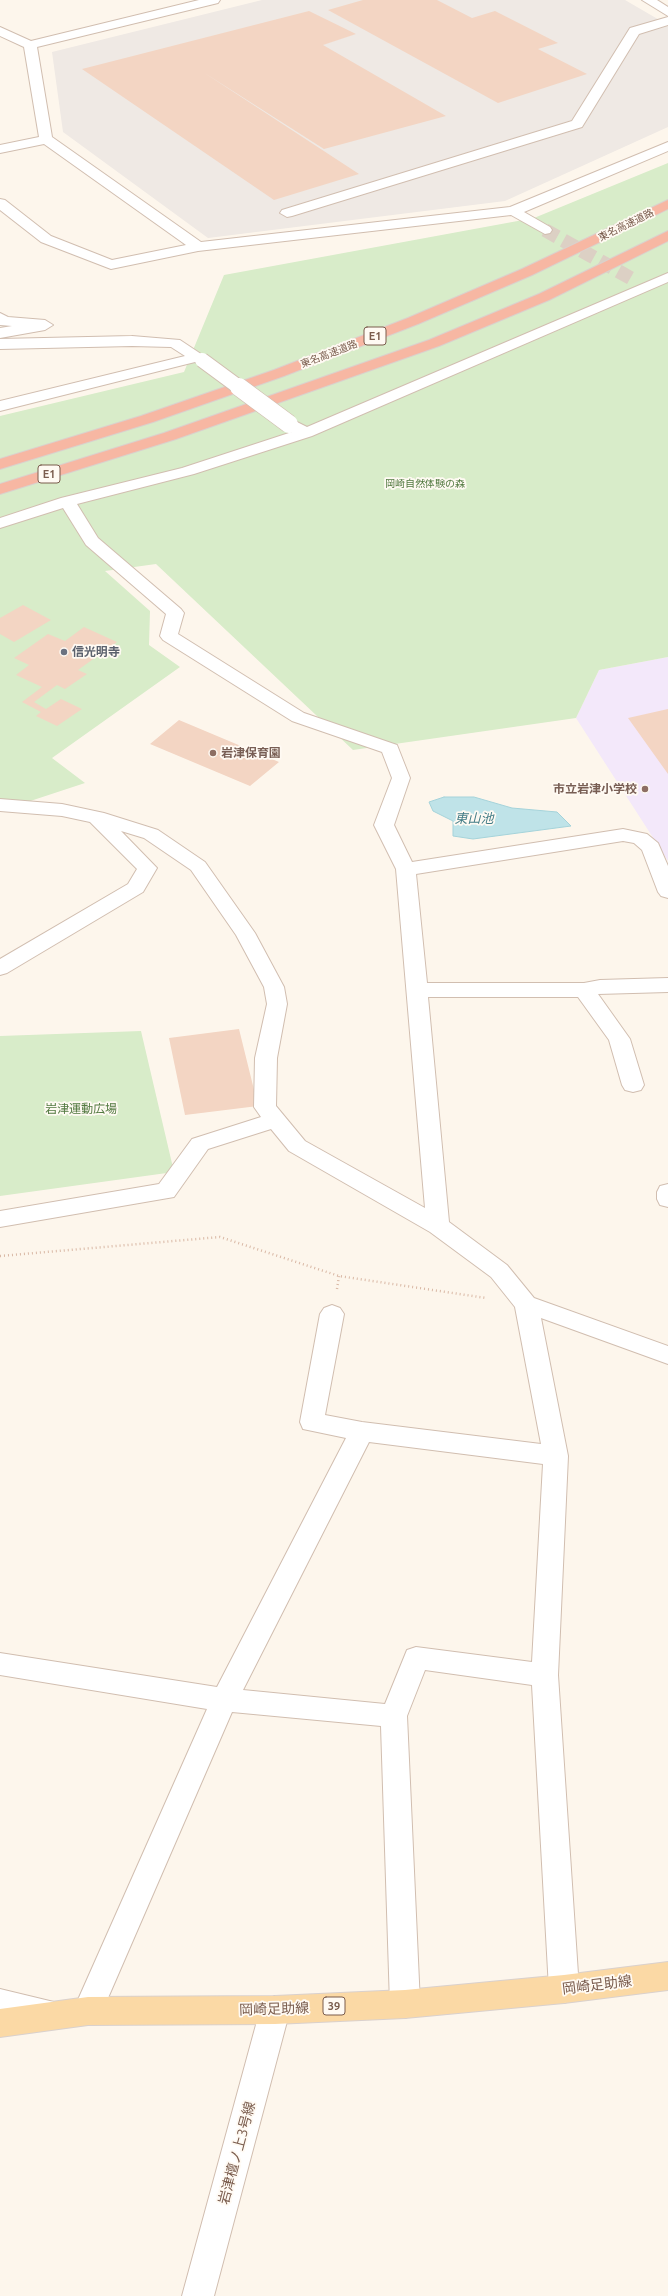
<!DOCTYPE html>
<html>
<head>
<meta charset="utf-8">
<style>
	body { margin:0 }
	canvas { display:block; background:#fdf6ec }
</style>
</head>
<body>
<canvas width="668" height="2296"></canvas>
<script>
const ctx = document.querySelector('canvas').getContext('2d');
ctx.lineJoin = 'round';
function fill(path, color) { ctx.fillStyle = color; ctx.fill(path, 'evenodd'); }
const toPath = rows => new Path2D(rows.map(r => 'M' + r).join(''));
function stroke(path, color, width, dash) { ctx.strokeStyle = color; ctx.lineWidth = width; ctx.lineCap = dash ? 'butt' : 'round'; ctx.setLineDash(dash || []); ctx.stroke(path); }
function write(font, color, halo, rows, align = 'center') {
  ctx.font = font + ' Ubuntu,"Noto Sans JP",sans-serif'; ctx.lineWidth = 3.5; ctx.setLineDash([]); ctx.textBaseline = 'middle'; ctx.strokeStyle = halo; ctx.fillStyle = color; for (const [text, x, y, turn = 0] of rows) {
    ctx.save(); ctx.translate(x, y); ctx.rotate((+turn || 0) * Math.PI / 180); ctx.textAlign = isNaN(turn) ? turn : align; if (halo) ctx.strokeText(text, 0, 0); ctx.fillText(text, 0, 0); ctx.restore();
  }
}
fill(toPath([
	[262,0,625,0,668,25,668,127,505,201,208,238,63,132,52,52]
]), '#efe9e4');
fill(toPath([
	[668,657,668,861,576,718,599,670]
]), '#f3e8fa');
fill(toPath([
	[668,163,668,657,599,670,576,718,353,750,156,564,105,571,150,611,149,645,180,667,52,758,85,783,0,811,0,416,184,372,224,275,534,218],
	[141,1031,174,1172,0,1196,0,1036]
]), '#d8ecc9');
const water = toPath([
	[444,797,474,797,512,808,557,812,571,826,473,839,453,836,453,821,433,811,429,802,444,797]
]);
fill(water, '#bfe3e8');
stroke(water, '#a5d3da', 1);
fill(toPath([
	[363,0,437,0,472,18,495,11,558,43,538,49,587,74,498,103,328,10],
	[309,11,356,34,323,45,446,116,324,149,203,72,359,174,274,200,82,69],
	[23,605,51,620,14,642,0,634,0,618],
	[84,627,117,642,78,670,87,674,65,689,57,685,34,702,46,709,61,699,82,709,57,726,36,716,41,712,22,702,42,687,16,675,29,665,14,658,48,634,65,641],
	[668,709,668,774,628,718],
	[179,720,279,762,250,786,150,744],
	[239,1029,258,1106,185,1115,169,1038]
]), '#f3d5c3');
stroke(toPath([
	[545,230,634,280]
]), '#dcd0c4', 14, [14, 7]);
const minor = toPath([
	[199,0,220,0,218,3,37,47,52,137,201,242,510,207,668,142,668,151,524,212,550,227,552,230,550,233,545,234,511,215,198,251,111,269,41,242,0,210,0,199,5,200,51,236,112,260,186,245,44,144,0,153,0,145,39,137,24,47,0,36,0,27,31,41,199,0],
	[642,0,657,0,668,7,668,16,642,0],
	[668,17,668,25,639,34,582,127,292,216,287,217,280,213,282,210,572,121,630,28,668,17],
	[668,273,668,282,312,436,194,474,77,504,98,538,181,609,184,613,178,634,304,713,397,745,410,778,394,825,412,862,623,829,647,834,658,843,668,866,668,898,661,896,658,892,642,850,634,843,623,841,416,874,427,983,584,983,600,980,668,978,668,992,598,994,630,1039,644,1085,641,1090,633,1092,625,1090,622,1085,609,1040,578,997,428,997,449,1222,507,1265,534,1298,668,1346,668,1364,541,1318,568,1456,558,1675,579,1989,574,1999,564,2003,554,1999,549,1989,532,1685,425,1670,407,1716,420,2004,415,2014,405,2018,395,2014,390,2004,381,1726,232,1712,98,2021,88,2025,78,2021,73,2011,207,1709,0,1675,0,1653,217,1687,346,1438,303,1429,300,1422,320,1314,324,1308,332,1305,340,1308,344,1314,325,1415,362,1422,541,1444,515,1307,491,1277,430,1232,289,1151,271,1129,208,1149,174,1197,0,1227,0,1211,159,1184,192,1139,261,1117,254,1107,255,1058,267,1004,264,987,236,935,191,870,144,838,121,831,157,868,143,892,7,973,0,975,0,959,128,884,137,869,90,822,62,816,0,811,0,799,62,804,104,813,158,830,205,862,255,933,284,987,287,1004,277,1058,276,1106,305,1141,425,1208,396,869,374,825,392,778,382,752,292,721,163,640,160,636,166,614,86,545,63,508,0,528,0,518,61,498,182,468,292,432,283,427,281,424,283,421,295,421,307,427,668,273],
	[369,1442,543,1464,532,1662,416,1647,407,1650,385,1704,243,1690,369,1442],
	[0,313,8,317,45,320,53,325,45,330,0,338,0,328,12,326,0,325,0,313],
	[132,336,180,340,210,360,207,363,202,365,195,362,0,411,0,401,185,356,171,347,132,346,0,349,0,339,132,336],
	[668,1184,668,1207,660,1205,657,1199,657,1192,660,1186,668,1184],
	[0,1989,58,2003,63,2013,58,2023,48,2027,0,2017,0,1989],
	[275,1996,285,2000,290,2010,214,2296,182,2296,260,2010,265,2000,275,1996]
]);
const major = toPath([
	[668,1962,668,1990,564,2003,405,2018,275,2024,88,2025,0,2037,0,2009,88,1997,275,1996,405,1990,564,1975,668,1962]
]);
const highway = toPath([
	[668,200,668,209,532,275,418,324,284,376,153,422,0,469,0,459,141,416,274,370,408,318,522,269,668,200],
	[668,231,668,241,549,300,439,346,176,439,0,494,0,484,164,433,429,340,539,294,668,231]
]);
stroke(minor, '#d1beb0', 2);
stroke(major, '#dad1cd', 2);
stroke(highway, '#dad1cd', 2);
stroke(toPath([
	[0,1256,220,1237,339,1276,486,1298],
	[337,1289,339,1276]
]), '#d9b8a5', 2.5, [1, 3]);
fill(minor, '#fff');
fill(major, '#fbd9a5');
fill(highway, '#f7b7a3');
const minorBridgeFar1 = toPath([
	[202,360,240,388]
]);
const minorBridge = toPath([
	[239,387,289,424]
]);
stroke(minorBridgeFar1, '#d1beb0', 16, []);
stroke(minorBridge, '#d1beb0', 19, []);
stroke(minorBridgeFar1, '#fff', 14);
stroke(minorBridge, '#fff', 18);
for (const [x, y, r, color] of [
	[64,652,4,"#6b7280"],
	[213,753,4,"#8d6e63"],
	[645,789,4,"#8d6e63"]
]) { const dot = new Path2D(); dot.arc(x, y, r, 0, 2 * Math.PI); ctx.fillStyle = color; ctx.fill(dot); stroke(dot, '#fffaf3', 1.5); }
write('10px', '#7a5c4d', '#fffaf3', [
	["東名高速道路",626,225,-26],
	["東名高速道路",329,354,-21]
]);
write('10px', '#537a41', '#fffaf3', [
	["岡崎自然体験の森",425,484]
]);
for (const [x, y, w] of [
	[375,336,22],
	[49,474,22],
	[334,2006,22]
]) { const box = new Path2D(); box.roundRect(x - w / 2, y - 9, w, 18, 3); ctx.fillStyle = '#fffaf3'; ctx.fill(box); stroke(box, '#7a5c4d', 1); }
write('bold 11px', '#7a5c4d', null, [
	["E1",375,336],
	["E1",49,474],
	["39",334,2006]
]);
write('bold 12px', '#5b616d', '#fffaf3', [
	["信光明寺",72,652]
], 'left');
write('bold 12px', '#785e54', '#fffaf3', [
	["岩津保育園",221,753],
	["市立岩津小学校",637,789,"right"]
], 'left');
write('12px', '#537a41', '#fffaf3', [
	["岩津運動広場",81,1109]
]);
write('italic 13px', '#437c86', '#fffaf3', [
	["東山池",474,819]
]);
write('14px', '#7a5c4d', '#fffaf3', [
	["岡崎足助線",597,1985,-7],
	["岡崎足助線",274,2009,-2],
	["岩津檀ノ上3号線",237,2153,-75]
]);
</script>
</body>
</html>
